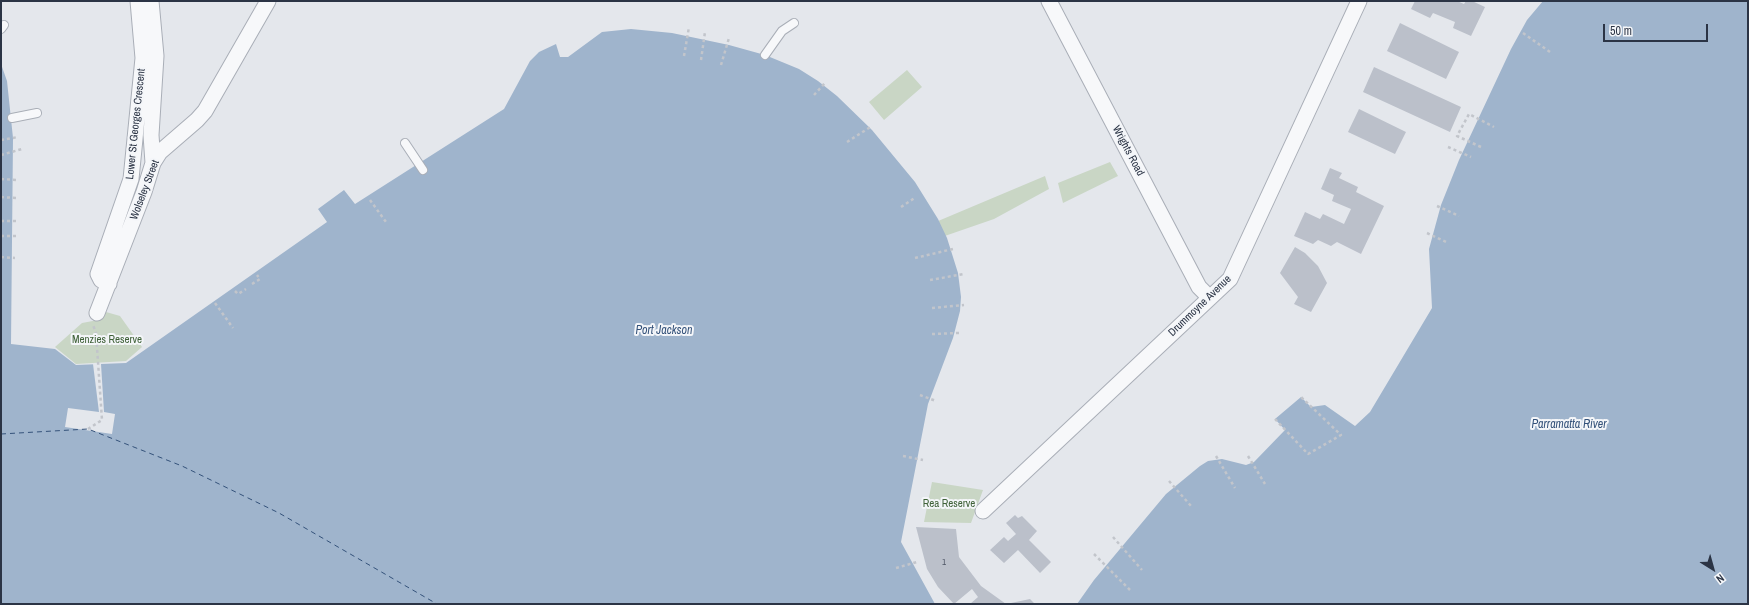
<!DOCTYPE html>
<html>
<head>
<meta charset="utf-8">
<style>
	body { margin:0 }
	#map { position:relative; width:1749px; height:605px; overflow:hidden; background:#e4e7ec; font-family:"Archivo Narrow",sans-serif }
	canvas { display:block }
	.frame { position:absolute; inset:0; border:2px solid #2b3445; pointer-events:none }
	.north { position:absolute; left:1693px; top:549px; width:40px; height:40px; -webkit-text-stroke:3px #f4f6f9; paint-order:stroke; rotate:143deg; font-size:11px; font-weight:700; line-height:16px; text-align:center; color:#2b3445 }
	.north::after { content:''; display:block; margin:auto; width:14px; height:18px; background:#2b3445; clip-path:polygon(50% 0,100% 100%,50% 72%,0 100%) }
	.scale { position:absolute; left:1603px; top:24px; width:105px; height:18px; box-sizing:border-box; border:2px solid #2b3445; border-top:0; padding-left:5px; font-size:12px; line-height:14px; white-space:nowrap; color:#2b3445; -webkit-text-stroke:3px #f4f6f9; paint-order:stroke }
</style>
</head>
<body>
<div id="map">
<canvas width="1749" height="605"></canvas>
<div class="frame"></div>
<div class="north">N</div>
<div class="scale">50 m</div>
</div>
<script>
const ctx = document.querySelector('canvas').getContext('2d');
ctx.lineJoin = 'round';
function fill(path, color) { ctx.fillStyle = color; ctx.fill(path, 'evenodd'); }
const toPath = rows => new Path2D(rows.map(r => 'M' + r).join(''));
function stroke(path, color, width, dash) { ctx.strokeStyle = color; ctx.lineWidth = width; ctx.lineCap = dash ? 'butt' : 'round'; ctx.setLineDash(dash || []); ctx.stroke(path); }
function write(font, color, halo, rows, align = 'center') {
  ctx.font = font + ' "Archivo Narrow",sans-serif'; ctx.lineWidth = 4; ctx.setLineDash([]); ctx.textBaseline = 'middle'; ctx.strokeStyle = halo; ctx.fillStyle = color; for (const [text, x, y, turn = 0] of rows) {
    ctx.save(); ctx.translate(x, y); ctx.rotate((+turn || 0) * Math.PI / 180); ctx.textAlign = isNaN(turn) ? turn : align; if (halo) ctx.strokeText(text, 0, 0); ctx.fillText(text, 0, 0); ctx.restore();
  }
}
fill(toPath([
	[907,70,922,87,884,120,869,102],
	[1110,162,1118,176,1063,203,1058,183],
	[1045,176,1049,189,994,219,939,238,931,224],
	[106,312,120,316,142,347,126,361,76,364,55,347,82,323,98,320],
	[932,482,983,490,971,523,924,522]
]), '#c9d6c5');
fill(toPath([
	[1543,1,1748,1,1748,604,1077,604,1094,580,1166,494,1200,466,1208,461,1222,459,1246,465,1254,462,1285,430,1275,419,1301,397,1311,407,1325,405,1355,426,1370,412,1432,308,1429,249,1441,205,1459,160,1511,49,1527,20],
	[631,29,672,33,729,45,765,55,799,69,818,81,837,96,872,130,915,182,938,219,947,238,958,273,961,297,960,311,953,338,928,404,901,542,935,604,1,604,1,64,7,81,13,138,11,344,55,349,76,365,126,363,327,222,318,209,344,190,355,204,504,109,530,61,539,52,556,44,560,57,568,57,602,32]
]), '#9fb4cc');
fill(toPath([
	[93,364,101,364,104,412,115,414,112,434,65,427,68,408,99,412]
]), '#e4e7ec');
stroke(toPath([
	[1,434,88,429,182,466,279,513,437,604]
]), '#34527a', 1, [5, 4]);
fill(toPath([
	[1415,1,1457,1,1464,4,1466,1,1472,1,1485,7,1471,36,1453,28,1455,22,1433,13,1430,18,1411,9],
	[1400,23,1459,52,1446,79,1387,51],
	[1374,67,1461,107,1450,132,1363,92],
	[1359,109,1406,132,1395,154,1348,132],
	[1330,168,1342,173,1339,178,1358,187,1356,192,1384,206,1361,254,1337,242,1331,246,1318,240,1313,244,1294,236,1305,212,1320,219,1323,214,1344,224,1351,209,1332,201,1334,195,1321,189],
	[1295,247,1305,253,1318,266,1327,283,1311,312,1294,304,1298,297,1280,273],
	[1015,515,1018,518,1022,516,1037,531,1029,540,1051,562,1040,573,1018,550,1004,563,990,550,1004,537,1008,541,1016,534,1006,523],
	[916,527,956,529,959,557,981,586,1006,604,970,604,978,597,972,589,954,604,938,587,927,569],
	[1030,599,1035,604,1011,604,1011,603]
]), '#bbc0ca');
const service = toPath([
	[1,29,4,25],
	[765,55,782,31,794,23],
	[12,118,37,113],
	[405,143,423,170]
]);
const minor = toPath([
	[151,1,156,56,151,135,153,163],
	[1049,1,1199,287,1210,298],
	[109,284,101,280,98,274,131,179,143,58,138,1],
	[97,313,144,192,153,163,160,152,197,120,205,111,268,1],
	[983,511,1230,279,1359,1]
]);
stroke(service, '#a9aeb7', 10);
stroke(minor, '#a9aeb7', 17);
stroke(toPath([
	[1523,33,1550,52],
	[684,56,689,27],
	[701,60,705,32],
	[721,65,729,38],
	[814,95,825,83],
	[1,140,18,137],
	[847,142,872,126],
	[1448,147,1471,157],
	[1481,147,1457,136,1469,114,1494,127],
	[1,155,22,149],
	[1,179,17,180],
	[1,197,16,198],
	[370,200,386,222],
	[1437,206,1459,216],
	[901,207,916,197],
	[1,221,18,221],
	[1427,233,1446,242],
	[1,236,17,236],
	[1,257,15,258],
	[915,258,953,249],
	[930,280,964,274],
	[252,284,260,279,257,275],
	[235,291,238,294,246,289],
	[215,303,233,328],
	[932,308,964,305],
	[932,334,959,333],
	[920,395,936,401],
	[1275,419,1308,454,1341,435,1301,397],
	[88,429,102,420,96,333,93,325],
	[903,456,923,460],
	[1216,456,1235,488],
	[1248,456,1265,484],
	[1169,481,1191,506],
	[1113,537,1142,570],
	[1094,554,1130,590],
	[896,568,917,562]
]), '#c2c5cb', 2.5, [3, 3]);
stroke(service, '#f7f8fa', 8);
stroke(minor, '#f7f8fa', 15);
write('9px', '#4f5766', null, [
	["1",944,563]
]);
write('11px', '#2b3445', '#f4f6f9', [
	["Lower St Georges Crescent",136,124,-84],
	["Wrights Road",1128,151,62],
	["Wolseley Street",145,190,-69],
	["Drummoyne Avenue",1200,306,-44]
]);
write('11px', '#3f6138', '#f4f6f9', [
	["Menzies Reserve",107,340],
	["Rea Reserve",949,504]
]);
write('italic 12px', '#34527a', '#f4f6f9', [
	["Port Jackson",664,331],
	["Parramatta River",1569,425]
]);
</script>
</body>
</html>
